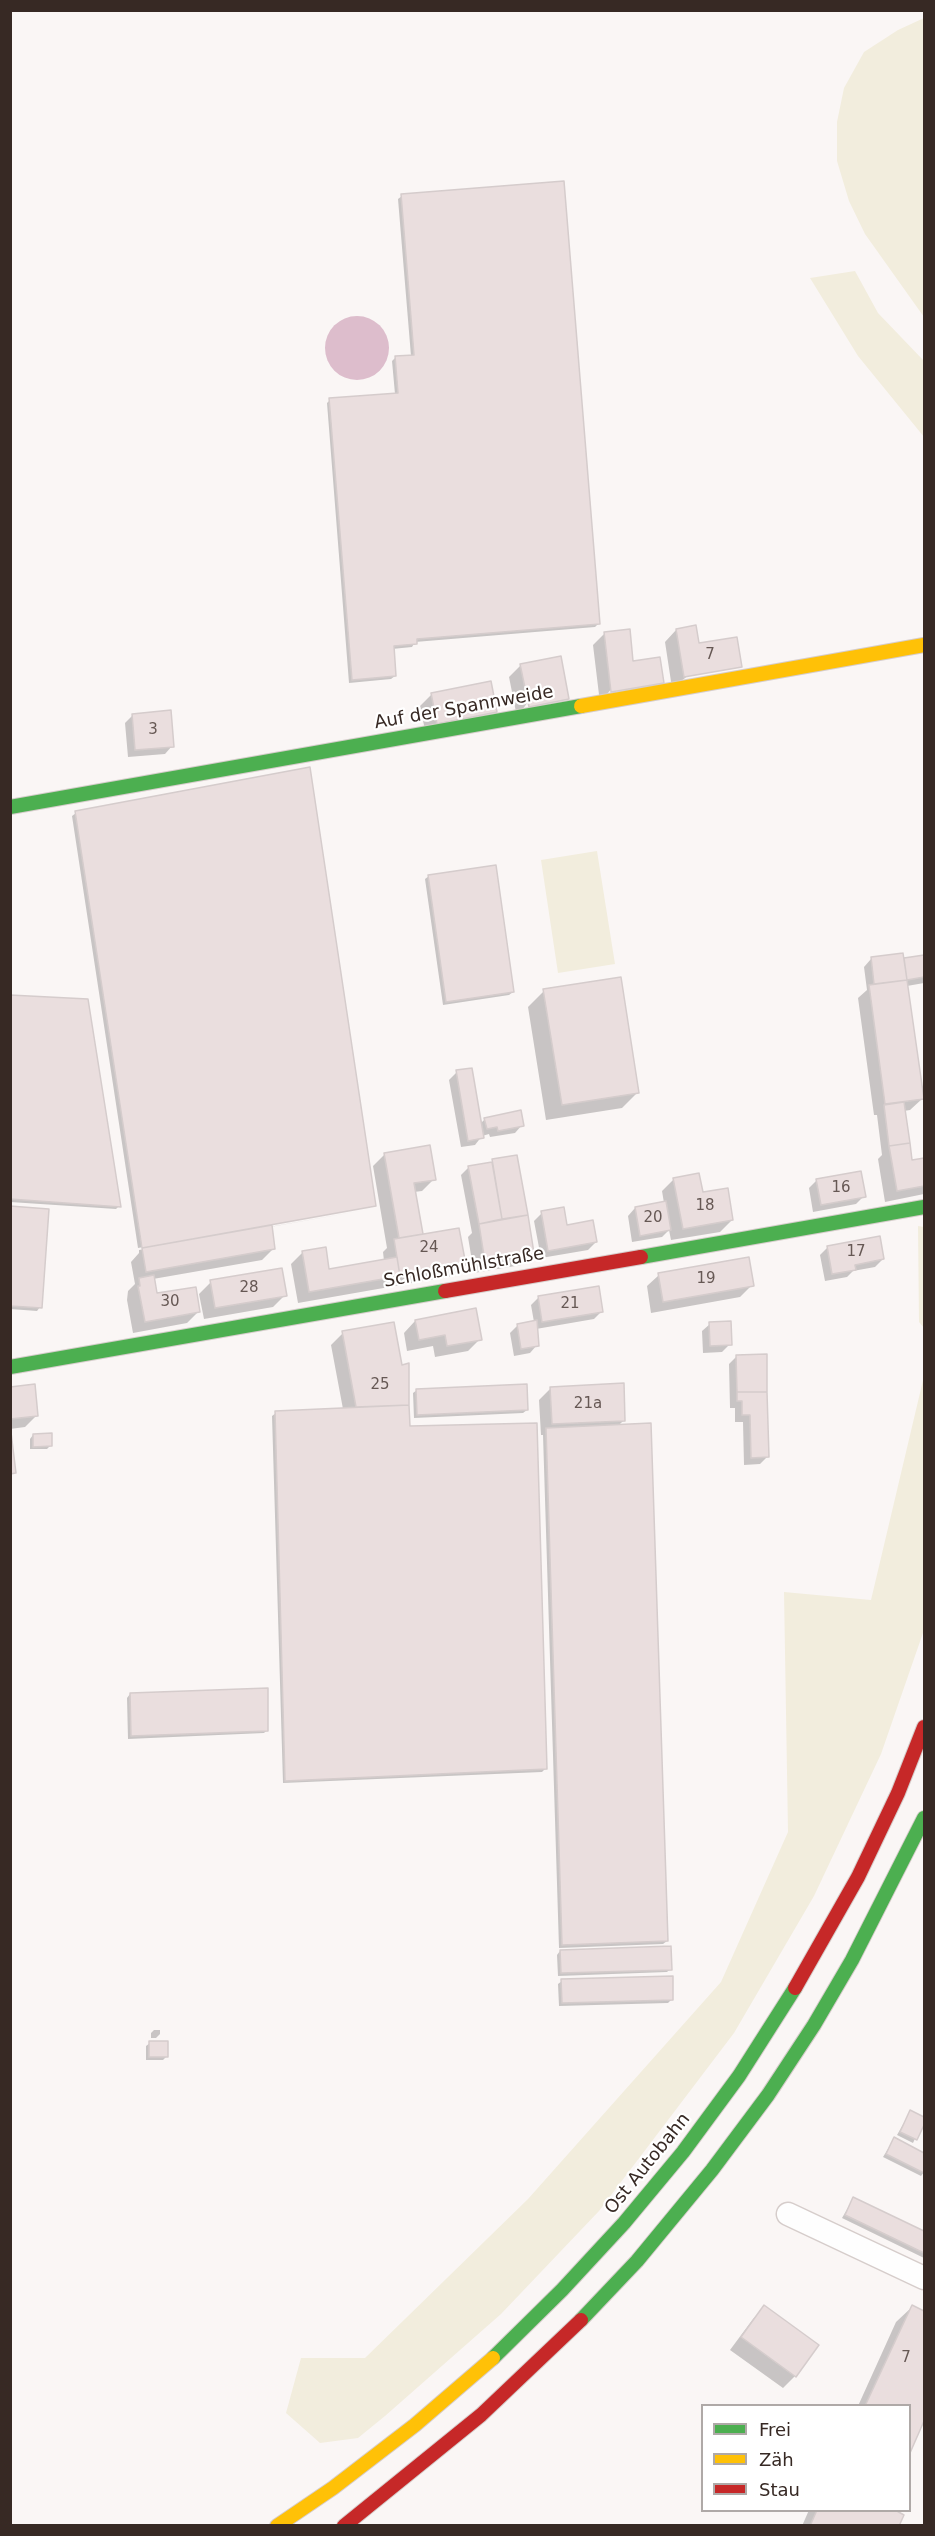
<!DOCTYPE html>
<html>
<head>
<meta charset="utf-8">
<style>
	body { margin:0 }
	#map { position:relative; width:935px; height:2536px; overflow:hidden; background:#faf6f5; font-family:"DejaVu Sans",sans-serif }
	canvas { display:block }
	.frame { position:absolute; inset:0; border:12px solid #372924; pointer-events:none }
	.legend { position:absolute; left:701px; top:2404px; width:210px; height:108px; box-sizing:border-box; background:#fff; border:2px solid #afa9a7; margin:0; padding:8px 10px; list-style:none; font-size:18px; color:#372924 }
	.legend li { display:flex; align-items:center; gap:12px; height:30px }
	.legend b { width:30px; border:2px solid #afa9a7 }
</style>
</head>
<body>
<div id="map">
<canvas width="935" height="2536"></canvas>
<div class="frame"></div>
<ul class="legend">
<li><b style="height:8px;background:#4caf50"></b>Frei</li>
<li><b style="height:8px;background:#ffc107"></b>Zäh</li>
<li><b style="height:8px;background:#c62828"></b>Stau</li>
</ul>
</div>
<script>
const ctx = document.querySelector('canvas').getContext('2d');
ctx.lineJoin = 'round';
function fill(path, color) { ctx.fillStyle = color; ctx.fill(path, 'evenodd'); }
const toPath = rows => new Path2D(rows.map(r => 'M' + r).join(''));
function stroke(path, color, width, dash) { ctx.strokeStyle = color; ctx.lineWidth = width; ctx.lineCap = dash ? 'butt' : 'round'; ctx.setLineDash(dash || []); ctx.stroke(path); }
function write(font, color, halo, rows, align = 'center') {
  ctx.font = font + ' "DejaVu Sans",sans-serif'; ctx.lineWidth = 4.5; ctx.setLineDash([]); ctx.textBaseline = 'middle'; ctx.strokeStyle = halo; ctx.fillStyle = color; for (const [text, x, y, turn = 0] of rows) {
    ctx.save(); ctx.translate(x, y); ctx.rotate((+turn || 0) * Math.PI / 180); ctx.textAlign = isNaN(turn) ? turn : align; if (halo) ctx.strokeText(text, 0, 0); ctx.fillText(text, 0, 0); ctx.restore();
  }
}
fill(toPath([
	[924,18,924,317,865,234,849,201,837,161,837,122,844,88,864,52,898,30],
	[855,271,878,313,924,361,924,437,858,356,810,278],
	[597,851,615,964,558,973,541,860],
	[918,1226,924,1227,924,1328,919,1322],
	[924,1376,924,1630,881,1754,814,1896,734,2033,599,2211,501,2314,385,2416,358,2438,320,2443,286,2413,301,2358,365,2358,528,2199,721,1982,788,1832,784,1592,871,1600]
]), '#f2eddd');
fill(toPath([
	'325 348a32 32 0 1 1 64 0a32 32 0 1 1-64 0Z'
]), '#ddbdcc');
fill(toPath([
	[402,196,598,624,595,627,415,642,412,647,392,649,395,676,391,679,349,683,327,403,330,400,395,394,392,361,395,358,411,356,398,199],
	[676,630,698,645,736,639,672,688,665,642],
	[605,633,632,663,600,703,593,645],
	[560,658,517,717,509,677,521,665],
	[490,683,426,735,420,706,432,694],
	[133,715,172,746,165,754,128,757,125,723],
	[76,813,374,1205,372,1207,372,1205,138,1248,72,816],
	[429,876,513,992,509,995,443,1005,425,879],
	[924,956,924,983,907,986,922,1099,910,1110,904,1111,911,1162,924,1159,924,1194,885,1202,878,1159,882,1155,877,1115,874,1115,858,998,867,990,864,967,871,959,903,959],
	[544,991,638,1092,622,1108,546,1120,528,1007],
	[10,997,119,1206,116,1209,10,1202],
	[457,1072,480,1124,485,1119,522,1125,515,1133,490,1137,489,1134,482,1136,475,1145,461,1147,449,1080],
	[385,1154,434,1179,422,1191,414,1192,421,1236,464,1265,452,1276,298,1303,291,1264,303,1252,328,1271,384,1261,383,1252,387,1248,373,1166],
	[516,1157,533,1253,521,1265,474,1273,468,1237,472,1233,461,1175,469,1167],
	[674,1179,702,1194,732,1220,720,1232,671,1240,669,1230,662,1237,632,1242,628,1216,635,1208,664,1203,662,1191],
	[817,1180,864,1196,856,1204,813,1212,809,1188],
	[10,1208,40,1307,37,1311,10,1309],
	[371,1209,270,1227,274,1248,262,1260,153,1279,156,1295,199,1311,187,1323,133,1333,127,1300,128,1291,135,1284,131,1262,139,1253,139,1250],
	[542,1213,566,1227,596,1242,588,1250,541,1258,534,1221],
	[828,1247,883,1259,875,1267,853,1271,847,1277,825,1281,820,1255],
	[659,1275,752,1285,740,1297,651,1313,647,1286],
	[211,1282,285,1295,273,1307,204,1319,199,1294],
	[538,1298,602,1311,594,1319,536,1329,537,1345,530,1353,514,1356,510,1333,518,1325,534,1322,531,1305],
	[415,1321,480,1339,468,1351,435,1357,433,1346,407,1351,404,1333],
	[710,1324,730,1344,722,1352,703,1353,702,1331],
	[343,1333,400,1366,408,1365,409,1427,546,1768,542,1772,283,1783,272,1416,276,1413,343,1409,331,1345],
	[736,1357,767,1457,760,1464,744,1465,743,1422,735,1422,735,1408,730,1408,729,1364],
	[10,1388,37,1415,25,1427,10,1429],
	[551,1388,624,1420,618,1426,667,1941,663,1944,559,1948,543,1435,541,1435,539,1400],
	[417,1390,527,1410,523,1413,414,1418,413,1393],
	[33,1435,51,1445,47,1449,30,1449,30,1439],
	[130,1694,267,1730,264,1733,128,1739,127,1698],
	[560,1951,670,1969,667,1972,558,1976,557,1955],
	[562,1981,672,1999,668,2003,559,2006,558,1984],
	[154,2030,160,2030,160,2034,156,2038,151,2038,151,2033],
	[150,2043,167,2056,163,2060,146,2060,146,2046],
	[910,2112,924,2119,913,2143,897,2135],
	[894,2139,924,2154,924,2172,921,2176,883,2157],
	[853,2199,924,2233,924,2258,842,2218],
	[764,2307,817,2345,795,2376,783,2388,730,2350,753,2319],
	[912,2307,924,2312,924,2417,910,2449,910,2406,858,2406,896,2322],
	[809,2510,891,2510,898,2526,802,2526]
]), '#0003');
const building = toPath([
	[564,181,600,624,417,639,417,644,394,646,396,676,352,680,329,398,398,393,395,356,414,355,401,194,564,181],
	[696,625,699,643,737,637,742,667,684,677,676,629,696,625],
	[630,629,633,661,660,657,664,683,611,692,604,632,630,629],
	[561,656,569,699,529,707,520,664,561,656],
	[491,681,497,712,437,724,431,693,491,681],
	[171,710,174,747,135,750,132,714,171,710],
	[310,767,376,1206,142,1248,75,811,310,767],
	[496,865,514,992,446,1002,428,875,496,865],
	[903,953,907,980,874,984,871,957,903,953],
	[924,955,924,977,907,980,904,958,924,955],
	[621,977,639,1093,562,1105,543,989,621,977],
	[907,980,924,1099,885,1104,869,985,907,980],
	[10,995,88,999,121,1207,10,1199,10,995],
	[472,1068,484,1138,468,1141,456,1070,472,1068],
	[904,1102,910,1143,889,1146,884,1105,904,1102],
	[521,1110,524,1126,498,1131,497,1127,487,1129,484,1118,521,1110],
	[910,1143,912,1160,924,1158,924,1186,897,1191,889,1146,910,1143],
	[430,1145,436,1180,414,1183,423,1234,399,1238,384,1153,430,1145],
	[517,1155,528,1215,502,1219,492,1159,517,1155],
	[492,1162,502,1219,479,1224,468,1166,492,1162],
	[861,1171,866,1197,821,1205,816,1179,861,1171],
	[699,1173,703,1192,728,1188,733,1220,683,1229,673,1178,699,1173],
	[666,1201,671,1230,640,1236,635,1207,666,1201],
	[10,1206,49,1209,42,1308,10,1306,10,1206],
	[564,1207,567,1225,593,1220,597,1242,548,1251,541,1211,564,1207],
	[528,1215,534,1253,485,1262,479,1224,528,1215],
	[272,1225,275,1249,146,1272,142,1248,272,1225],
	[459,1228,466,1265,400,1276,394,1239,459,1228],
	[880,1236,884,1259,855,1265,856,1270,832,1274,827,1246,880,1236],
	[326,1247,329,1269,397,1257,400,1276,309,1292,302,1251,326,1247],
	[749,1257,754,1286,663,1302,658,1273,749,1257],
	[282,1268,287,1296,215,1308,210,1280,282,1268],
	[154,1275,157,1293,196,1287,200,1312,145,1322,138,1286,140,1286,139,1278,154,1275],
	[599,1286,603,1312,542,1322,538,1296,599,1286],
	[476,1308,482,1340,447,1346,445,1335,419,1340,415,1320,476,1308],
	[537,1320,539,1346,521,1349,517,1324,537,1320],
	[731,1321,732,1345,710,1346,709,1322,731,1321],
	[394,1322,402,1365,409,1363,409,1405,356,1407,342,1331,394,1322],
	[767,1354,767,1392,737,1392,736,1355,767,1354],
	[624,1383,625,1421,552,1424,550,1387,624,1383],
	[35,1384,38,1416,10,1419,10,1387,35,1384],
	[527,1384,528,1410,417,1415,416,1389,527,1384],
	[737,1392,767,1392,769,1457,751,1458,750,1415,742,1415,742,1401,737,1401,737,1392],
	[409,1405,410,1426,537,1423,547,1769,285,1781,275,1411,409,1405],
	[651,1423,668,1941,562,1945,546,1428,651,1423],
	[10,1424,16,1473,10,1474,10,1424],
	[52,1433,52,1446,33,1447,33,1434,52,1433],
	[268,1688,268,1731,131,1736,130,1693,268,1688],
	[671,1946,672,1970,561,1973,560,1950,671,1946],
	[673,1976,673,2000,562,2003,561,1979,673,1976],
	[149,2041,168,2041,168,2057,149,2057,149,2041],
	[910,2110,924,2117,924,2125,917,2140,900,2132,910,2110],
	[894,2137,924,2153,924,2173,886,2154,894,2137],
	[853,2197,924,2231,924,2253,845,2215,853,2197],
	[764,2305,819,2345,796,2377,741,2337,764,2305],
	[912,2305,924,2311,924,2421,910,2453,910,2406,865,2406,912,2305],
	[817,2510,895,2510,904,2515,899,2526,810,2526,817,2510]
]);
fill(building, '#eadede');
stroke(building, '#d5cccc', 1.5);
const street = toPath([
	[788,2214,924,2278]
]);
const fast = toPath([
	[10,807,581,706],
	[641,1257,924,1207],
	[10,1367,445,1291],
	[581,2320,637,2261,712,2170,768,2095,814,2025,852,1960,924,1818],
	[493,2358,562,2290,624,2223,683,2152,739,2076,795,1988]
]);
const slow = toPath([
	[581,706,924,645],
	[277,2526,333,2488,415,2425,493,2358]
]);
const jam = toPath([
	[445,1291,641,1257],
	[795,1988,858,1877,898,1793,924,1727],
	[344,2526,481,2415,581,2320]
]);
stroke(street, '#d6cdcb', 25);
stroke(fast, '#d6cdcb', 16);
stroke(slow, '#d6cdcb', 16);
stroke(jam, '#d6cdcb', 16);
stroke(street, '#fefefe', 22);
stroke(fast, '#4caf50', 14);
stroke(slow, '#ffc107', 14);
stroke(jam, '#c62828', 14);
write('15px', '#665854', null, [
	["7",710,655],
	["3",153,730],
	["16",841,1188],
	["18",705,1206],
	["20",653,1218],
	["24",429,1248],
	["17",856,1252],
	["19",706,1279],
	["28",249,1288],
	["30",170,1302],
	["21",570,1304],
	["25",380,1385],
	["21a",588,1404],
	["7",906,2358]
]);
write('18px', '#372924', '#fff', [
	["Auf der Spannweide",464,708,-10],
	["Schloßmühlstraße",464,1268,-10],
	["Ost Autobahn",648,2164,-51]
]);
</script>
</body>
</html>
